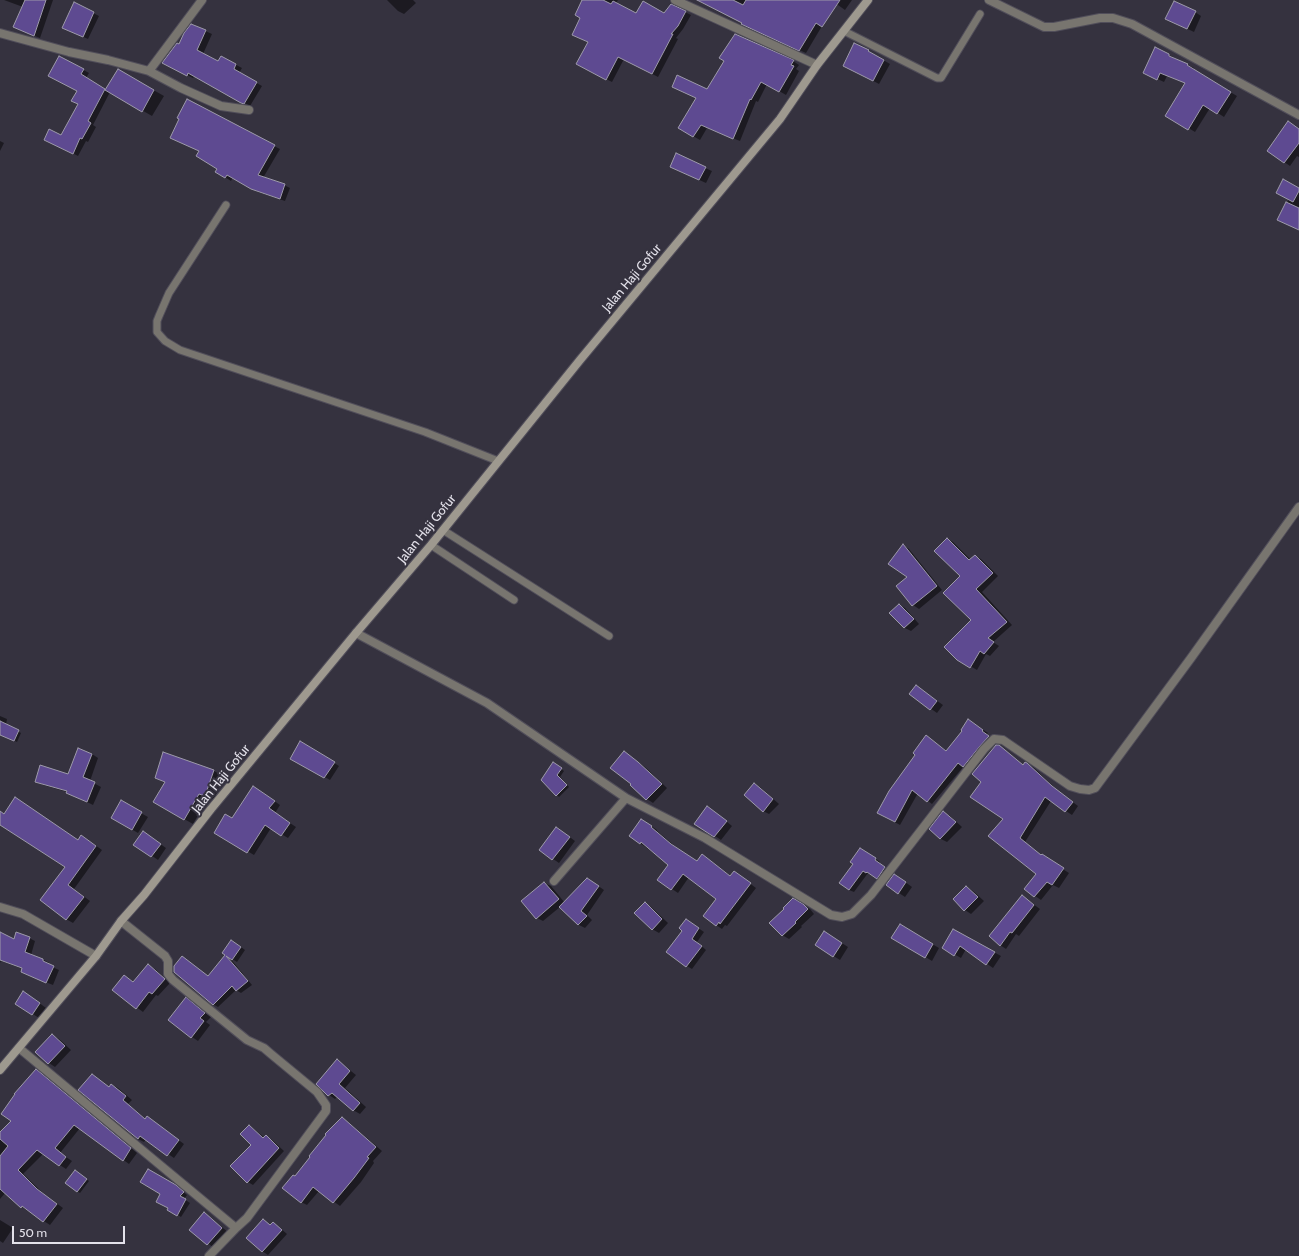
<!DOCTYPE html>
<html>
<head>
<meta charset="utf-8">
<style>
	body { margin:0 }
	#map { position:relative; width:1299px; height:1256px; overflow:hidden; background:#35323f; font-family:Cabin,sans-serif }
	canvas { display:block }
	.scale { position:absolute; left:12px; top:1226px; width:113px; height:18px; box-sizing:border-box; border:2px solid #e3e1ea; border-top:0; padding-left:5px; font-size:12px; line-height:14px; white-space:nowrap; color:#e3e1ea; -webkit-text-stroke:3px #35323f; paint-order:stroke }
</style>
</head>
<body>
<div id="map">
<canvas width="1299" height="1256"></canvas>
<div class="scale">50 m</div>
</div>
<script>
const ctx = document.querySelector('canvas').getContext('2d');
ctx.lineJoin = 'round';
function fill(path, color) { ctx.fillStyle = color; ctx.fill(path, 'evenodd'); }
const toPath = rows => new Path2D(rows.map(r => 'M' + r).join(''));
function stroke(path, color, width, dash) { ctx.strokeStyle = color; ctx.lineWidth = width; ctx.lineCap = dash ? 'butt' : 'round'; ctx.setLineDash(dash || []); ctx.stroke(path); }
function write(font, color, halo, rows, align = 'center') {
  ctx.font = font + ' Cabin,sans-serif'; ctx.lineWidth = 4; ctx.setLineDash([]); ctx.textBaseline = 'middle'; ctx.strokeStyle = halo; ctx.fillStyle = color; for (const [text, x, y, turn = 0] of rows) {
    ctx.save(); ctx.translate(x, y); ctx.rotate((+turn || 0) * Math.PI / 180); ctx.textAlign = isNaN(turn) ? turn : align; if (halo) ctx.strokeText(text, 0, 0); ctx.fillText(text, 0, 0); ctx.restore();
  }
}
fill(toPath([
	[4,0,53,0,40,38,20,30,23,7],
	[387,0,413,0,416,3,404,14,398,11],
	[583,0,618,0,616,3,636,15,664,14,685,12,691,15,683,29,676,38,678,39,658,77,624,59,612,82,577,64,589,43,573,35,581,17],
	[706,0,821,0,822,26,806,53,748,27],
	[831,0,852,0,845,10],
	[74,3,99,16,88,39,68,30],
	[1195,12,1201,16,1194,32,1173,22],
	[192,25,212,34,203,54,219,62,221,57,242,68,239,73,262,86,250,106,195,76,193,78,169,66],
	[736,35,793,61,799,65,796,69,799,71,786,95,767,84,758,102,756,101,740,141,707,128,700,140,679,128,697,98,673,87,708,90,726,61],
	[868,51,890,64,879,84,851,69],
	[1169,55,1175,59,1194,68,1193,70,1237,96,1224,117,1210,108,1195,132,1167,115,1185,83,1167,76,1164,82,1151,76],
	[60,57,89,73,86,78,106,91,118,70,164,96,152,116,110,92,93,125,96,127,88,142,86,141,78,156,51,142,61,136,79,104,78,91],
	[1299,129,1299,157,1297,156,1290,166,1268,151],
	[0,141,4,143,0,151],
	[274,146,280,149,263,178,284,185,290,188,285,201,258,192,233,177,231,181,217,172],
	[705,168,712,171,706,183,677,170],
	[1299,189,1299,230,1279,219,1289,199],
	[947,539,953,542,971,560,975,556,981,559,998,576,982,592,1012,625,993,642,999,646,990,656,986,654,977,670,958,659,973,620,961,576],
	[903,545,909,549,942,590,919,609,913,605],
	[899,605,905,608,919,624,911,631,905,628],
	[916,686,943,705,937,713,910,694],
	[0,716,7,719,6,725,21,733,17,742,3,735,0,731],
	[974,724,988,733,987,734,993,740,969,769,964,766,932,804,918,793,900,825,878,813,932,740,947,751],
	[301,742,339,766,330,780,292,758],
	[996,746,1005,750,1024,766,1026,763,1034,768,1058,791,1078,806,1072,815,1051,801,1025,842,1042,856,1069,873,1059,888,1053,885,1041,900,1025,889,1037,874,983,782,973,774],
	[624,752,645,767,667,788,653,803,647,799,631,785,632,783],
	[92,754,98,758,90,781,101,787,93,805,67,792,43,785,36,781,68,775],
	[164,754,214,771,223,776,214,800,208,798,193,824,154,802,165,783,156,778],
	[553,763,564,771,560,777,569,787,559,797,557,795],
	[755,784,761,788,779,804,769,814,763,811],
	[260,791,280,805,275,813,296,827,288,838,271,828,254,855,215,832,232,819],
	[121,802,148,817,138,833,112,818],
	[714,811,732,826,721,840,696,823],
	[943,812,950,816,962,827,947,842,941,839,930,829],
	[5,815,79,841,88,840,102,850,74,889,90,901,73,923,66,919,67,867,0,824,0,818],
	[647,823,657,830,657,831,677,848,697,862,708,859,731,876,740,876,756,888,727,926,725,925,722,929,716,925,717,899,689,877,678,893,672,889,670,865,640,843],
	[563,832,575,841,559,863,540,850],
	[149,836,166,848,158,860,135,844],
	[866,852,880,862,879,864,890,871,882,881,868,873,854,892,849,890],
	[901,879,912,887,905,897,887,885],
	[544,883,551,886,565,903,594,883,604,890,587,915,592,920,585,928,579,925,560,907,543,921,537,918],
	[967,887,973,891,984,901,971,914,965,910],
	[1022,896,1040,909,1019,936,1016,934,1006,949,1000,945],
	[793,900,810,909,814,914,801,926,802,927,789,939,782,935],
	[645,903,651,907,668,923,659,933,652,929],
	[691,923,704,932,697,942,706,950,692,969,687,966],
	[900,925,939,948,932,961,893,937],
	[954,930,1001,956,993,968,966,949,961,958,943,948],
	[0,933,14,940,29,938,35,941,31,955,42,966,44,960,49,963,48,965,59,970,53,985,28,975,23,969,1,961,0,963],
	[831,936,848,947,840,960,816,945],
	[237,944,245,950,237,962,229,957,252,985,241,993,236,990,218,1007,213,1004,182,957,208,976],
	[149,966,155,969,170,983,158,996,156,995,143,1012,113,990,124,976,134,982],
	[30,996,46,1008,39,1018,16,1003],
	[192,1002,211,1017,206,1022,210,1025,198,1041,192,1037],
	[52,1035,59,1039,71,1050,55,1067,49,1063,36,1052],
	[337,1060,356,1075,345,1088,366,1107,360,1114,353,1110,338,1096,335,1099,329,1095,317,1084],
	[36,1070,42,1074,137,1153,129,1164,80,1128,60,1153,72,1161,66,1169,43,1154,23,1174,44,1194,63,1208,50,1225,22,1207,6,1192,0,1199,0,1134,16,1139],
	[92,1075,110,1088,112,1085,118,1088,132,1100,128,1104,146,1119,153,1121,184,1144,174,1158,146,1139,144,1142,138,1139,80,1090],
	[342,1118,348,1122,382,1151,373,1161,374,1163,361,1182,340,1206,319,1191,307,1205,301,1202],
	[250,1126,265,1138,266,1136,272,1140,284,1151,253,1185,248,1182,252,1145],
	[78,1173,89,1181,80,1193,77,1191],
	[180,1189,187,1195,184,1199,190,1203,181,1217,168,1209],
	[204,1213,228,1232,214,1248,192,1231],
	[0,1220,13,1228,3,1243,0,1241],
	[264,1220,271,1225,273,1223,279,1227,287,1234,268,1255,262,1251]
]), '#0007');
const building = toPath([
	[25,0,46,0,34,36,13,27,25,0],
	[582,0,603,0,611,4,613,1,636,13,643,1,664,13,671,4,686,11,678,26,671,34,673,34,652,74,618,57,606,80,576,64,588,42,572,35,580,18,575,15,582,0],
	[697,0,733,0,743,5,746,0,840,0,822,27,816,23,799,51,741,24,742,23,697,0],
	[1174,1,1196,11,1187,29,1165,19,1174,1],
	[74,2,94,12,83,37,62,28,74,2],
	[191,24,206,30,197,50,218,61,221,56,236,64,234,69,257,82,244,104,241,103,188,73,187,76,162,63,177,43,179,44,184,33,191,24],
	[735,34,794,60,791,65,794,66,779,92,761,82,751,100,750,99,733,139,701,125,693,137,678,128,696,98,672,87,677,75,707,89,724,61,719,58,735,34],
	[854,43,869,50,868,51,884,60,873,81,843,66,854,43],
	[1155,47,1169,54,1169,56,1188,64,1187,65,1231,92,1217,114,1203,105,1188,130,1165,116,1185,83,1160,73,1157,80,1143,73,1155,47],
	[59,56,84,69,81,74,105,89,88,121,91,123,82,139,80,138,73,154,44,140,49,129,61,135,78,104,71,101,77,91,48,76,59,56],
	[118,69,154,90,142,112,105,90,118,69],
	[187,99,275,145,258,175,285,184,280,199,251,189,227,175,225,178,215,172,217,169,196,156,199,151,170,138,179,119,177,118,187,99],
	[1288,121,1299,129,1299,143,1284,163,1267,151,1288,121],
	[676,153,706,167,699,180,670,167,676,153],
	[1283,179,1299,188,1299,191,1293,202,1276,193,1283,179],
	[1286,202,1299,208,1299,230,1277,220,1286,202],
	[947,538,969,560,975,555,993,573,976,589,1007,622,988,638,994,642,984,654,980,651,970,668,957,660,944,647,971,620,943,593,960,576,934,551,947,538],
	[903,544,937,586,912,606,896,586,907,577,888,564,903,544],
	[899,604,914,619,904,628,889,613,899,604],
	[916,685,937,701,930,710,909,694,916,685],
	[968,719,983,730,982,731,989,736,980,746,963,767,958,763,927,802,912,790,895,822,877,813,889,791,915,755,913,753,926,735,946,751,962,731,961,730,968,719],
	[0,721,19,730,14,741,0,735,0,721],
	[300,741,335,762,324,778,290,759,300,741],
	[996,745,999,745,1023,765,1025,762,1027,763,1052,786,1073,802,1065,812,1045,797,1020,838,1041,855,1042,854,1064,868,1052,885,1047,882,1034,897,1024,889,1036,874,988,836,1003,819,970,797,981,782,972,774,996,745],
	[78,748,92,754,83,777,95,782,87,802,66,793,67,791,35,782,40,765,68,774,78,748],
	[624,751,638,762,662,784,646,800,630,785,631,784,610,768,624,751],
	[163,752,214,770,205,796,199,794,184,820,153,802,165,782,155,778,163,752],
	[553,762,562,768,557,775,567,785,556,796,541,780,553,762],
	[754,783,773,799,763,812,744,795,754,783],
	[253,786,275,801,269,808,290,823,281,836,265,825,247,853,214,833,225,814,232,818,253,786],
	[15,797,78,840,81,835,96,846,68,885,84,897,66,920,40,900,65,867,0,825,0,811,4,814,15,797],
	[121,800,142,812,132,830,111,818,121,800],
	[707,806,727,821,714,837,694,824,707,806],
	[943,811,956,822,940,839,929,829,943,811],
	[641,819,652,826,651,827,671,844,697,861,702,854,730,876,734,871,751,883,720,924,719,922,716,926,703,916,716,899,683,874,671,890,657,880,668,865,641,842,640,844,629,836,641,819],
	[556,827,570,837,552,860,539,850,556,827],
	[143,831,161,844,151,857,133,845,143,831],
	[860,848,876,858,875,860,885,867,877,879,867,872,866,873,863,871,849,890,839,883,853,864,850,862,860,848],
	[894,874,906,882,898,894,886,885,894,874],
	[587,878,599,886,581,911,587,916,578,925,559,907,587,878],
	[544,882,559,899,536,919,521,901,544,882],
	[966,886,978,897,964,911,953,899,966,886],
	[1022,895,1034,905,1012,933,1010,932,1000,946,989,936,1022,895],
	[793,898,803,904,808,909,795,922,796,923,782,936,769,923,784,909,783,908,793,898],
	[645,902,662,919,652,930,634,913,645,902],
	[686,919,699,928,692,939,702,946,686,967,666,952,682,931,679,928,686,919],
	[900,924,933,944,925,958,891,938,900,924],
	[953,929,995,952,986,965,960,946,954,956,942,948,953,929],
	[824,931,842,943,833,957,815,945,824,931],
	[0,932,14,939,16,932,30,937,25,952,43,959,43,961,54,966,46,983,21,972,22,968,0,960,0,932],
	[231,940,241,947,232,960,226,956,248,981,236,991,232,986,213,1005,174,972,174,966,182,956,208,976,225,955,222,953,231,940],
	[148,964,165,979,152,994,149,992,136,1009,112,990,124,975,133,982,148,964],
	[23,991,40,1003,32,1015,15,1004,23,991],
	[186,997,205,1013,200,1018,204,1021,191,1038,168,1020,186,997],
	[52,1034,65,1046,48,1064,35,1052,52,1034],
	[337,1059,350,1071,339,1084,360,1103,353,1111,332,1093,328,1096,316,1084,337,1059],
	[36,1069,131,1148,123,1161,74,1125,55,1148,66,1157,59,1166,37,1150,18,1170,37,1189,57,1204,43,1222,22,1206,21,1208,0,1189,0,1156,8,1146,0,1139,0,1132,11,1121,1,1114,15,1094,14,1094,36,1069],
	[92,1074,109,1087,111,1084,126,1096,123,1100,145,1119,147,1116,179,1140,167,1156,140,1136,138,1139,78,1090,92,1074],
	[342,1117,376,1147,367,1157,369,1158,354,1178,333,1203,313,1187,301,1203,282,1188,293,1175,295,1176,310,1157,309,1156,326,1135,325,1134,342,1117],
	[249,1125,263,1138,266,1135,279,1148,247,1183,230,1166,251,1145,240,1134,249,1125],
	[148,1169,176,1185,184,1192,180,1196,186,1199,177,1216,167,1210,168,1208,156,1202,160,1194,140,1182,148,1169],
	[75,1170,87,1179,77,1192,65,1183,75,1170],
	[204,1212,222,1228,207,1245,189,1230,204,1212],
	[263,1219,270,1225,273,1222,282,1230,262,1252,246,1238,263,1219]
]);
fill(building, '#5e4a91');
stroke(building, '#9d9aaa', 1);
const lane = toPath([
	[844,31,937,78,941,78,980,14],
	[226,205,169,293,159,316,157,321,157,332,165,341,180,350,425,432,498,461],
	[443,530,609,636],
	[431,545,514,600]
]);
const street = toPath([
	[675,0,817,65],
	[989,0,1044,27,1054,27,1100,18,1113,18,1132,24,1299,115],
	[0,33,69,52,108,60,149,71,181,88,221,106,249,110],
	[149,71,202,0],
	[356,633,487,703,626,798,705,838,831,915,842,917,852,914,871,895,984,749,994,739,1003,740,1070,786,1080,789,1089,790,1095,788,1191,658,1299,507],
	[554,881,626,798],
	[0,907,23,914,96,956],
	[19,1048,236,1228,247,1218,326,1111,326,1105,317,1092,271,1054,264,1048,247,1040,173,980,168,974,168,961,165,956,121,921],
	[209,1256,236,1228]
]);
const secondary = toPath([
	[0,1070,96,956,121,921,144,895,211,809,356,633,431,545,580,360,780,119,817,65,868,0]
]);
stroke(lane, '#514e5a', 9);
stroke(street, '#514e5a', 10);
stroke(secondary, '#514e5a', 10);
stroke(lane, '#78756f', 7);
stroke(street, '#78756f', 8);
stroke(secondary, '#9e998f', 8);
write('13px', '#e3e1ea', '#35323f', [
	["Jalan Haji Gofur",632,278,-50],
	["Jalan Haji Gofur",427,529,-51],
	["Jalan Haji Gofur",221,779,-51]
]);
</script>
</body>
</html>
